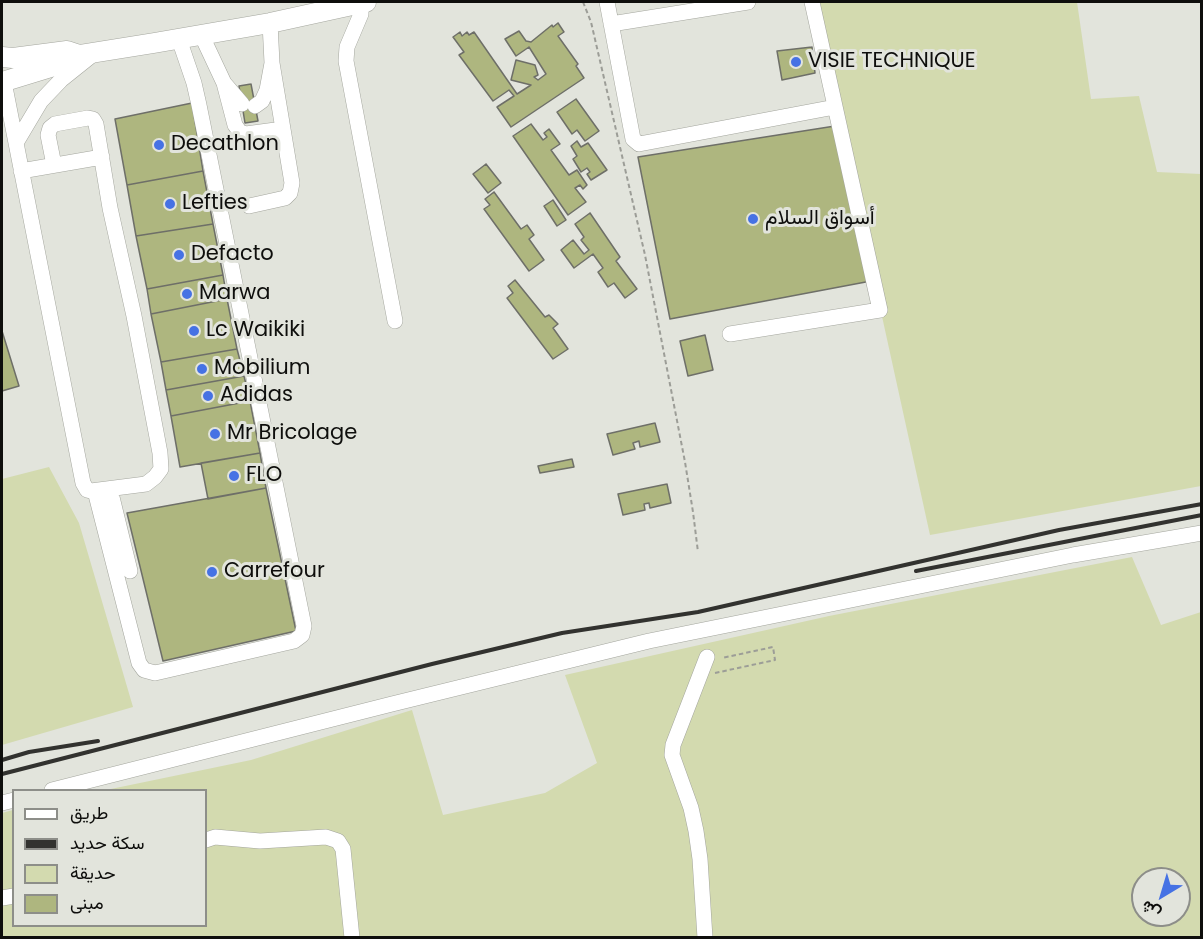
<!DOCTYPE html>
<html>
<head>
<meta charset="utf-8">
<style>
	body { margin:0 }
	#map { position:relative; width:1203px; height:939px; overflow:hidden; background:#e2e4dc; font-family:Poppins,Vazirmatn,sans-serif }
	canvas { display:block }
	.frame { position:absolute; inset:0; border:3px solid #0e0e0c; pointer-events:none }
	.legend { position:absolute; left:12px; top:789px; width:195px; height:138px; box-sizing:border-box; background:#e2e4dc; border:2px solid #8d8e89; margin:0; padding:8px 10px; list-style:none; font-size:18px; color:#0e0e0c }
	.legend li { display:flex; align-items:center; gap:12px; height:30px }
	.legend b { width:30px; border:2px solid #8d8e89 }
	.north { position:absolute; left:1131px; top:867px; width:60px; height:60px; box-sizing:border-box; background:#e2e4dc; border:2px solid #8d8e89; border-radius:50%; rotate:218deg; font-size:16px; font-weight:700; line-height:24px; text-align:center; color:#0e0e0c }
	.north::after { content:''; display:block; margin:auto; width:21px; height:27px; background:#4672e4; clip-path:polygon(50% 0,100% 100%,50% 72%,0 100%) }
</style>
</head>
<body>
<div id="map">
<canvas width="1203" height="939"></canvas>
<div class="frame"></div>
<ul class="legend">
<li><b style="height:8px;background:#fff"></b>طريق</li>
<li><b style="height:8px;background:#32322f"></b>سكة حديد</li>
<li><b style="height:16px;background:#d3daaf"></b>حديقة</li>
<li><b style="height:16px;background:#aeb67f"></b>مبنى</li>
</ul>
<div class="north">ش</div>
</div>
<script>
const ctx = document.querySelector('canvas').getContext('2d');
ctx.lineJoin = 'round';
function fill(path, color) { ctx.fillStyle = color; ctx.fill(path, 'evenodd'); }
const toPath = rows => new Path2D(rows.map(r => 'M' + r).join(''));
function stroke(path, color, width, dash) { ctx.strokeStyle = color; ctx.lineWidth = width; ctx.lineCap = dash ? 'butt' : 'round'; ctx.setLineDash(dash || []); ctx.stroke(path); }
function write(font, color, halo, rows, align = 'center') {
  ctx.font = font + ' Poppins,Vazirmatn,sans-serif'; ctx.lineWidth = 6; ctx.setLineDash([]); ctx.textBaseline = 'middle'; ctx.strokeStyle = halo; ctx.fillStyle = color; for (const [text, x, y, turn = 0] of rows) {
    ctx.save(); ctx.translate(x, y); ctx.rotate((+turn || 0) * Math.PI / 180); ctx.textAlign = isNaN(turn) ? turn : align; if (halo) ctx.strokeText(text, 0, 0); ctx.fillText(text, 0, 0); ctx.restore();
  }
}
fill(toPath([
	[813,2,1077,2,1091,99,1139,96,1157,172,1201,174,1201,486,930,535],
	[49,467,79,523,133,707,2,745,2,479],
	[1132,557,1161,625,1201,612,1201,937,2,938,2,813,13,810,14,926,206,926,206,790,106,790,251,760,412,710,443,815,545,793,597,763,565,675,829,616],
	[1143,879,1179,879,1179,915,1143,915]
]), '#d3daaf');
const building = toPath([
	[558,23,564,32,558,36,578,64,576,66,584,78,511,127,497,107,514,96,509,90,493,101,459,55,464,52,453,37,460,32,462,36,467,32,469,35,474,32,517,94,531,85,511,80,516,60,535,65,538,75,534,77,538,80,546,74,529,47,516,56,505,39,519,31,526,41,531,42,552,25,553,27,558,23],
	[812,47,815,73,782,80,777,51,812,47],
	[251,84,258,121,245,123,239,86,251,84],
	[576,99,599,131,585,141,577,130,572,134,557,112,576,99],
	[192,103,203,171,127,185,115,119,192,103],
	[531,124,543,140,547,137,544,133,549,129,560,144,551,150,569,175,577,170,587,185,583,189,580,185,575,188,586,202,568,215,513,136,531,124],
	[835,126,871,281,670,319,638,157,835,126],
	[577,141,581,147,588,143,607,170,591,180,587,174,590,172,587,168,581,172,573,159,577,156,571,146,577,141],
	[486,164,501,183,488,193,473,174,486,164],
	[203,171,213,224,136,236,127,185,203,171],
	[494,192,521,229,527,225,534,235,529,239,544,260,529,271,484,209,490,205,485,199,494,192],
	[553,200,566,220,557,226,544,206,553,200],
	[590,213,620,257,616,261,637,289,625,298,614,283,608,287,598,272,603,268,593,254,574,268,561,250,573,240,584,254,589,250,581,240,584,237,575,224,590,213],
	[213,224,223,275,147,289,136,236,213,224],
	[223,275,227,299,151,314,147,289,223,275],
	[515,280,545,317,549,315,558,324,553,328,568,349,553,359,507,298,513,293,508,286,515,280],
	[227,299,237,349,161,362,151,314,227,299],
	[2,331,19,386,2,391,2,331],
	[705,335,713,370,688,376,680,341,705,335],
	[237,349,244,376,166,390,161,362,237,349],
	[244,376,250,401,171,416,166,390,244,376],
	[250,401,260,453,180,467,171,416,250,401],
	[655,423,660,442,640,447,639,441,633,443,635,449,613,455,607,434,655,423],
	[260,453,266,488,208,499,201,463,260,453],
	[572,459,574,467,540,473,538,466,572,459],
	[667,484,671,503,650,508,649,503,644,504,645,510,623,515,618,494,667,484],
	[266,488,296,631,163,661,127,513,266,488]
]);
fill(building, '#aeb67f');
stroke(building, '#6e6f68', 1.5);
const minor = toPath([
	[361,2,361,14,347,47,346,61,395,321],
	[607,2,633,139,639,144,835,107],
	[611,24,748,2],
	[201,34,224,83,242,104],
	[4,82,83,483,87,490,91,491,146,484,155,477,161,469,160,453,134,316,110,208,96,124,93,119,88,118,55,124,50,128,48,135,54,165],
	[224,83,235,125,240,132,246,134,283,129],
	[255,106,262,101,267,90,272,63,270,23],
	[16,143,41,101,61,80,91,56],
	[21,171,102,157],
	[249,206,285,198,290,193,292,183,272,63],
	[730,334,880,310,812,2],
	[110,489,130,571],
	[95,491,139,663,144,670,155,673,294,641,302,635,304,626,199,105,194,83,179,39],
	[52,790,392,704,649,641,1073,555,1202,533],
	[2,803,14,800],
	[206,840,215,837,260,841,326,837,338,841,343,849,352,938],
	[2,898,14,896],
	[705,938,700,859,696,831,691,808,672,755,673,745,707,657]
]);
const major = toPath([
	[2,57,13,58,67,51,79,55,154,43,270,23,366,2],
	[2,82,64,63,79,55]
]);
stroke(minor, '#a4a69e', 16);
stroke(major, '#a4a69e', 21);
stroke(toPath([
	[583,2,591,22,645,255,685,462,693,512,698,552],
	[715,673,775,660,773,647,722,658]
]), '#9c9d97', 2, [4.5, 3]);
stroke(minor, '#fff', 15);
stroke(major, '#fff', 20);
stroke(toPath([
	[916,571,1202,515],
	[2,760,29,752,98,741],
	[2,774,432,664,562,633,698,612,1059,530,1202,504]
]), '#32322f', 4);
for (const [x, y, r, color] of [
	[796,62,6,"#4672e4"],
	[159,145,6,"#4672e4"],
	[170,204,6,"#4672e4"],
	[753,219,6,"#4672e4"],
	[179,255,6,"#4672e4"],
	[187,294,6,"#4672e4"],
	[194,331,6,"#4672e4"],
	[202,369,6,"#4672e4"],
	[208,396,6,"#4672e4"],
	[215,434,6,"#4672e4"],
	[234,476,6,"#4672e4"],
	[212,572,6,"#4672e4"]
]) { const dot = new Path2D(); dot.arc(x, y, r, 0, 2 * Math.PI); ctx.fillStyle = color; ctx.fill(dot); stroke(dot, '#e2e4dc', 2); }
write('21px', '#0e0e0c', '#e2e4dc', [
	["VISIE TECHNIQUE",808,62],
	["Decathlon",171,145],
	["Lefties",182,204],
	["أسواق السلام",765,219],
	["Defacto",191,255],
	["Marwa",199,294],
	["Lc Waikiki",206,331],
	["Mobilium",214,369],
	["Adidas",220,396],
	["Mr Bricolage",227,434],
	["FLO",246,476],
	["Carrefour",224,572]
], 'left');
</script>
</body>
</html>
